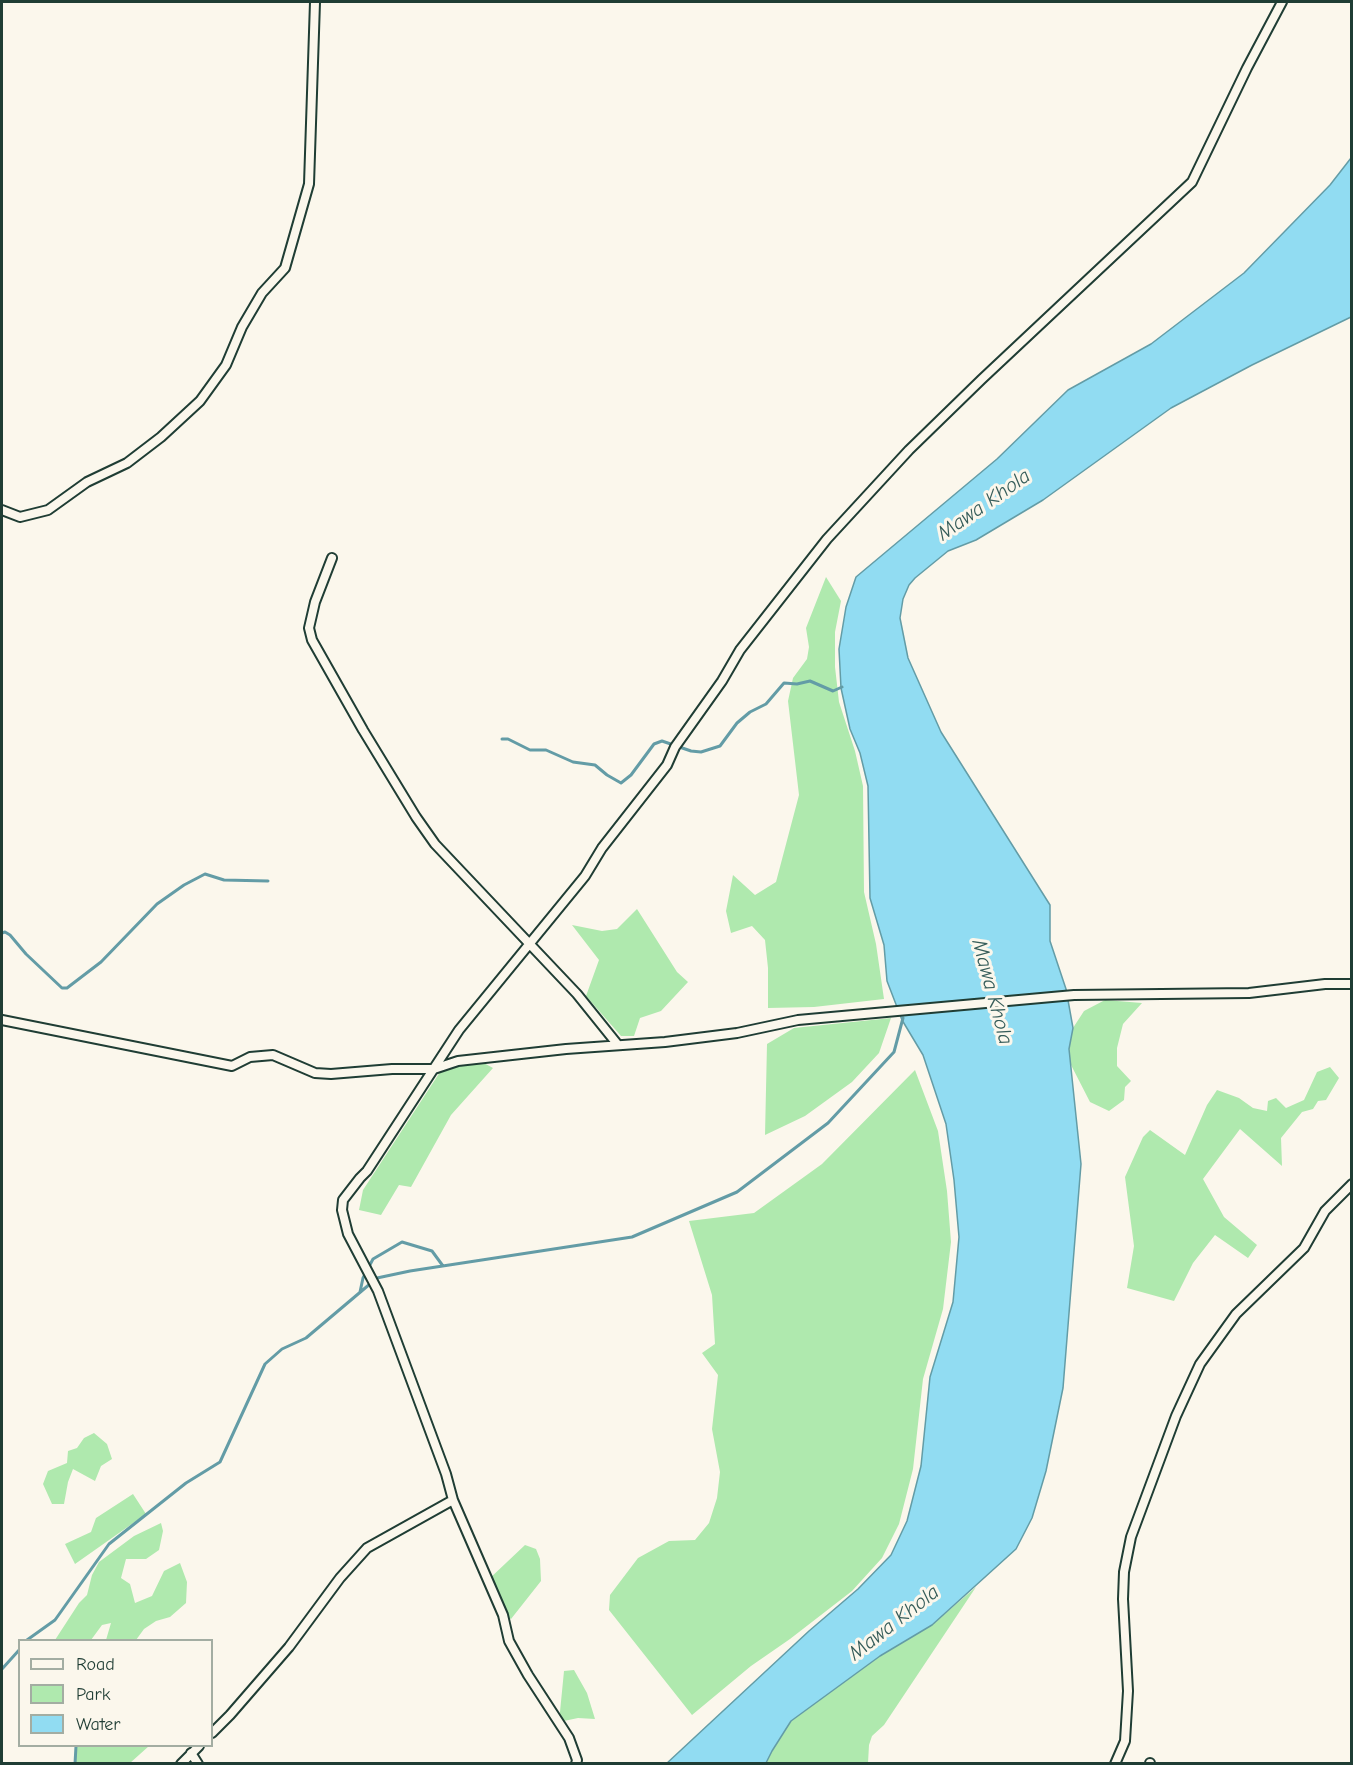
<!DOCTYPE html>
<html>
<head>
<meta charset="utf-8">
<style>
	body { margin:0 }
	#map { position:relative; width:1353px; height:1765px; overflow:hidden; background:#fbf7ec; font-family:"Comic Neue",sans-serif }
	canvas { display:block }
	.frame { position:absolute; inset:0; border:3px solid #1f3d34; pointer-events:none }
	.legend { position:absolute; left:18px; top:1639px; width:195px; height:108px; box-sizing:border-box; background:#fbf7ec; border:2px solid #a3ada2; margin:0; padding:8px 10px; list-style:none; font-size:18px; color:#1f3d34 }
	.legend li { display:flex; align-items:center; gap:12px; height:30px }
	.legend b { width:30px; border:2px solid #a3ada2 }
</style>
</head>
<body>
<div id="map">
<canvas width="1353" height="1765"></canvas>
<div class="frame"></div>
<ul class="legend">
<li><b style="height:8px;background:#fbf7ec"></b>Road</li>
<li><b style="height:16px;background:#afe9ae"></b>Park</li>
<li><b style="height:16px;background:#91dcf2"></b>Water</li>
</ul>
</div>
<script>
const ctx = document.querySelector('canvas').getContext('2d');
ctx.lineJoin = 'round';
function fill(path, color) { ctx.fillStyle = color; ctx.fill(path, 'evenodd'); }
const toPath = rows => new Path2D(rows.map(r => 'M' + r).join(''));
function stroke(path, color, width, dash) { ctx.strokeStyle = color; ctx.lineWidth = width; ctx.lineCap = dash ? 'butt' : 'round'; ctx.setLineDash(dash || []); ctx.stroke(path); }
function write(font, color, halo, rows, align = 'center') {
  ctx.font = font + ' "Comic Neue",sans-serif'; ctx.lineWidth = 6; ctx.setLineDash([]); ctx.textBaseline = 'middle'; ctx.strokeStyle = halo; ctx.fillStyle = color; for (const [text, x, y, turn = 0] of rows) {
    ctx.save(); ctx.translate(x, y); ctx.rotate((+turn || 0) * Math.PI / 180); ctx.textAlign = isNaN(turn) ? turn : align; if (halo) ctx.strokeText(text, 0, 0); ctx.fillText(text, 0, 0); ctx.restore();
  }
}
fill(toPath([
	[826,577,841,601,835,632,835,667,839,702,855,751,863,786,864,892,876,944,884,999,814,1007,768,1008,768,968,765,940,752,926,731,933,726,911,733,875,755,895,776,882,799,795,788,701,793,678,807,659,809,647,806,628],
	[637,909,677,972,688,982,661,1011,640,1018,634,1036,621,1036,586,996,599,960,572,925,602,931,617,929],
	[1105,1000,1142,1003,1123,1024,1117,1048,1117,1066,1131,1081,1125,1087,1124,1100,1109,1111,1090,1102,1070,1063,1069,1049,1073,1028,1084,1011],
	[891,1018,879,1053,852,1082,805,1116,765,1135,767,1044,794,1028],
	[482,1062,493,1068,451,1115,411,1187,399,1185,381,1215,359,1210,363,1190,442,1069],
	[1330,1067,1339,1078,1326,1100,1318,1101,1313,1109,1302,1112,1281,1138,1282,1166,1240,1129,1203,1179,1224,1217,1257,1245,1248,1258,1215,1235,1193,1263,1174,1301,1127,1288,1134,1246,1125,1177,1143,1137,1150,1130,1185,1155,1207,1105,1217,1090,1239,1098,1253,1108,1267,1111,1268,1101,1276,1098,1286,1108,1304,1100,1317,1072],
	[915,1070,938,1131,947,1191,951,1242,943,1309,923,1379,913,1469,899,1524,882,1558,852,1591,790,1639,751,1666,692,1715,609,1610,610,1595,638,1558,669,1541,695,1540,709,1523,717,1498,720,1472,712,1429,718,1375,702,1353,715,1344,712,1295,689,1221,754,1213,822,1164],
	[94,1433,107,1444,112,1459,101,1466,95,1481,73,1469,68,1482,64,1504,52,1504,43,1484,48,1471,67,1463,68,1451,77,1448,84,1438],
	[133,1494,146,1514,75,1564,65,1544,91,1532,96,1518],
	[161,1523,163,1531,159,1550,146,1559,126,1559,121,1578,130,1584,135,1603,152,1596,164,1571,180,1563,187,1582,186,1603,170,1617,156,1621,144,1629,136,1640,106,1640,111,1623,102,1625,91,1640,55,1640,79,1603,87,1595,92,1575,99,1562,134,1536],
	[525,1545,536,1549,540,1559,541,1581,511,1619,503,1615,488,1580],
	[976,1587,884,1725,872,1736,869,1745,868,1763,766,1764,772,1751,791,1721,880,1656,932,1625],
	[574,1670,587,1693,595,1719,578,1718,559,1722,564,1671],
	[76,1746,149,1746,130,1763,119,1762,117,1764,75,1763]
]), '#afe9ae');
const water = toPath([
	[1351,158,1351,317,1252,365,1171,408,1043,500,976,540,948,551,915,578,909,585,903,599,900,618,908,658,941,732,1050,905,1050,941,1066,989,1073,1028,1069,1049,1081,1164,1063,1388,1046,1471,1032,1518,1016,1549,932,1625,880,1656,791,1721,772,1751,766,1763,666,1764,809,1631,858,1589,891,1555,907,1521,921,1466,930,1377,953,1302,959,1237,954,1180,946,1124,923,1055,902,1020,887,981,884,945,870,898,868,786,860,753,850,729,841,688,839,649,846,607,856,577,997,459,1068,390,1151,344,1244,273,1330,185,1351,158]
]);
fill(water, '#91dcf2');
stroke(water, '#639ca6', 1.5);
stroke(toPath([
	[502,739,508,739,530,750,546,750,573,762,595,765,607,775,621,783,631,775,654,744,662,741,691,751,701,752,720,746,737,723,750,712,766,704,784,683,797,684,810,681,833,691,842,687],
	[2,933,5,932,10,935,26,954,62,988,67,988,101,962,157,904,184,885,205,874,224,880,268,881],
	[360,1292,363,1278,373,1259,402,1242,432,1251,443,1266],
	[27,1640,55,1620,109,1544,186,1483,220,1462,265,1364,282,1349,306,1338,377,1278,410,1271,632,1237,737,1192,828,1123,894,1052,903,1018],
	[2,1669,20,1649],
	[75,1764,76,1746]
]), '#639ca6', 3);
const street = toPath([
	[2,510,20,517,48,510,87,482,127,463,161,437,200,401,226,365,242,327,262,293,285,268,309,184,315,2],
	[332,558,315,602,309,628,312,640,363,730,416,817,435,844,577,994,618,1045],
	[2,1020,232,1066,250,1057,273,1055,315,1073,331,1074,392,1069,434,1069,458,1061,566,1049,665,1042,737,1033,798,1020,1074,995,1249,993,1325,984,1352,984],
	[212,1733,230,1715,289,1647,340,1578,367,1548,453,1500],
	[191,1753,198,1764],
	[1150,1763,1150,1764],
	[181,1764,199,1746],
	[576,1764,577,1760,569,1738,528,1675,509,1641,503,1615,453,1500,446,1474,378,1291,348,1234,342,1210,343,1200,360,1178,367,1171,459,1030,585,876,602,848,667,765,675,747,722,681,740,650,827,539,909,450,982,379,1192,182,1247,68,1282,2],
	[1115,1764,1125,1741,1128,1691,1123,1599,1124,1572,1131,1537,1176,1416,1200,1364,1236,1314,1304,1248,1325,1211,1352,1184]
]);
stroke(street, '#1f3d34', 12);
stroke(street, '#fbf7ec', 8);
write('italic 21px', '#365d5a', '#fbf7ec', [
	["Mawa Khola",984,505,-35],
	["Mawa Khola",992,992,75],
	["Mawa Khola",894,1623,-38]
]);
</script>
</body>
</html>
